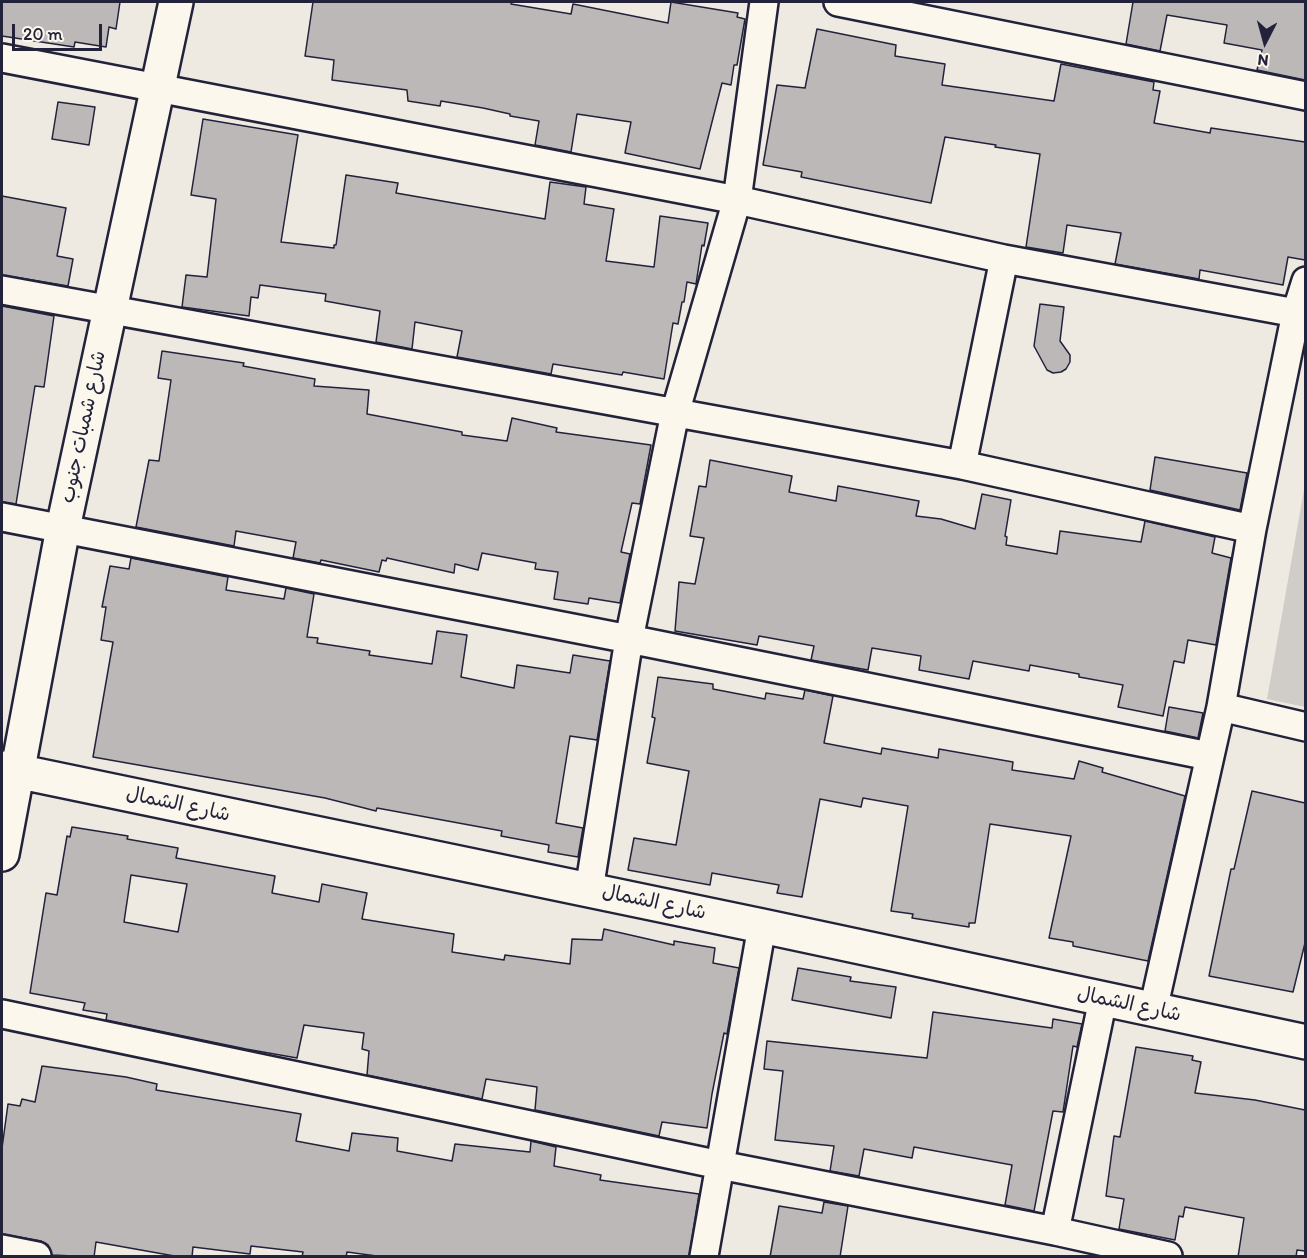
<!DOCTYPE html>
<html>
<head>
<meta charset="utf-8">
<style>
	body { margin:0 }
	#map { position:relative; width:1307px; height:1258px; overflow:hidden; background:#eeeae2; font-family:Itim,sans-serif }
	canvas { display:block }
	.frame { position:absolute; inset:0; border:3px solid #22223b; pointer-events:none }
	.north { position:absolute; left:1235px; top:12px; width:60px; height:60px; -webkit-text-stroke:4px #fbf7ec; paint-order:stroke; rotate:186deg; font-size:16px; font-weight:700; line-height:24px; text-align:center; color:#22223b }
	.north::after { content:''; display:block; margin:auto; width:21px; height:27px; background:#22223b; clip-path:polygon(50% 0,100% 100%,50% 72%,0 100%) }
	.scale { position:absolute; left:12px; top:24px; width:90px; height:27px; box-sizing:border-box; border:3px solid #22223b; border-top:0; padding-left:8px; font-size:18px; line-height:21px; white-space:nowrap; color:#22223b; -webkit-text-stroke:4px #fbf7ec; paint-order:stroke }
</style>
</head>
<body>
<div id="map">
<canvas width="1307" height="1258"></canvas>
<div class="frame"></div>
<div class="north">N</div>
<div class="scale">20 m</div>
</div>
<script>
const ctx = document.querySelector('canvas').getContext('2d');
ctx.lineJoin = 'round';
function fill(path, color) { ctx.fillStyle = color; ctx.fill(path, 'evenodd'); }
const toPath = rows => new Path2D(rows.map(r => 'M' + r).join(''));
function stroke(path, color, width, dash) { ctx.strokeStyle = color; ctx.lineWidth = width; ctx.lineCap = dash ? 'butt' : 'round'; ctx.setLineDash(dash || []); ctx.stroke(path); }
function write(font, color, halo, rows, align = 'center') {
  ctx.font = font + ' Itim,"Playpen Sans Arabic",sans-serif'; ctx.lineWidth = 5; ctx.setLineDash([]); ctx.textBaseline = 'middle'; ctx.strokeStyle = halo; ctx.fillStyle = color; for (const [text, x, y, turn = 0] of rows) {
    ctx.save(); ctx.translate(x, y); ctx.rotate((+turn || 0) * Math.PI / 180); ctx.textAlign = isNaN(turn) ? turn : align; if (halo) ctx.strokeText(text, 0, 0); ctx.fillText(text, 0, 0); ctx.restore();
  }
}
fill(toPath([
	[1305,484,1306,707,1305,707,1267,699]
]), '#d0cdc9');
const building = toPath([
	[2,2,120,2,116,29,109,27,106,47,75,42,74,47,2,36,2,2],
	[313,2,512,2,511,4,571,14,573,4,668,23,671,2,738,13,737,17,745,19,737,65,734,65,731,85,722,83,700,169,625,153,631,122,577,114,571,152,535,145,539,121,510,116,510,114,483,108,441,101,440,106,408,101,407,90,332,80,334,60,305,56,313,2],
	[1133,2,1305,2,1305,80,1257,70,1262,50,1224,43,1227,25,1167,15,1160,51,1126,44,1133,2],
	[817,29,896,45,895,56,945,64,942,85,1054,101,1061,64,1154,82,1153,90,1160,91,1154,123,1210,133,1211,128,1305,142,1305,260,1288,257,1283,285,1200,270,1199,279,1115,264,1121,233,1067,225,1063,253,1026,247,1040,154,995,147,996,145,945,137,931,203,801,177,802,172,763,165,777,85,805,88,817,29],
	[58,102,95,107,89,145,52,139,58,102],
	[203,119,298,135,281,242,334,248,334,245,336,245,346,175,398,183,396,193,545,219,550,182,586,187,584,204,614,209,606,261,654,267,660,216,708,223,704,246,702,245,696,284,687,282,684,302,682,302,678,324,673,323,664,379,623,372,622,375,553,364,551,374,457,357,462,331,415,322,412,349,376,342,380,311,325,301,326,294,260,285,258,298,251,297,249,316,182,307,186,275,207,277,216,199,191,195,203,119],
	[2,196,66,208,57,256,73,259,68,286,2,275,2,196],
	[1040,304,1064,307,1060,341,1070,355,1070,362,1066,369,1061,372,1053,373,1047,370,1034,346,1040,304],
	[2,306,54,316,44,387,35,386,16,504,2,502,2,306],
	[162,351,244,363,243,366,315,379,314,386,369,390,367,414,462,432,462,435,507,441,512,418,557,428,556,432,651,445,640,504,632,503,621,552,630,554,620,603,589,598,588,604,554,599,558,572,535,569,536,563,482,553,478,570,455,564,454,573,387,558,386,561,382,560,379,572,321,560,320,563,293,558,296,542,236,531,234,546,136,527,149,460,159,461,171,380,158,378,162,351],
	[1155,457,1247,473,1240,510,1150,490,1155,457],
	[710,460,792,476,789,492,836,501,838,486,919,501,916,516,941,519,975,529,982,494,1011,500,1005,536,1007,537,1006,545,1057,554,1060,531,1141,542,1145,521,1215,537,1212,553,1231,558,1216,645,1188,640,1184,663,1174,661,1163,716,1118,707,1123,685,1079,677,1079,674,1030,665,1029,671,973,661,969,679,919,670,921,656,872,648,868,670,811,660,814,646,759,636,757,645,675,631,679,582,695,584,704,538,690,536,699,486,706,487,710,460],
	[131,558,228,577,226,590,284,599,286,588,314,594,307,637,318,638,317,643,370,651,369,655,432,664,437,631,467,635,461,677,514,688,517,665,570,673,573,655,610,661,597,740,570,736,556,823,583,828,578,857,548,852,549,845,501,836,502,831,377,808,376,811,325,798,93,757,113,642,101,640,106,607,102,607,110,566,129,569,131,558],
	[658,677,713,684,713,689,765,699,766,693,803,699,805,690,833,696,824,743,881,754,882,748,938,758,939,749,1013,762,1012,770,1074,779,1079,761,1103,768,1102,772,1185,796,1148,961,1073,946,1073,942,1049,938,1071,836,990,824,975,923,969,923,969,927,912,918,913,914,891,911,908,806,863,798,861,807,820,799,802,897,777,893,779,885,712,873,710,885,628,870,634,838,676,845,689,771,647,763,655,718,652,717,658,677],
	[1169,707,1203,713,1198,738,1165,731,1169,707],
	[1252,791,1305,803,1305,943,1293,992,1209,976,1231,869,1234,869,1252,791],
	[72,827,128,836,127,839,178,848,176,858,275,876,272,893,319,902,322,884,367,893,362,919,454,934,452,952,504,960,505,955,570,964,572,939,602,940,604,929,674,945,674,941,715,948,713,963,739,968,727,1034,724,1033,712,1094,707,1128,662,1122,659,1136,535,1110,537,1087,486,1079,482,1099,367,1075,369,1051,362,1049,364,1033,304,1025,297,1058,246,1049,106,1020,107,1014,83,1010,85,1003,30,993,46,893,57,895,67,836,70,837,72,827],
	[131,875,187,884,178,932,124,922,131,875],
	[798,968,851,977,850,981,896,987,891,1018,792,1000,798,968],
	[933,1012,1052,1028,1053,1019,1082,1024,1077,1047,1073,1046,1063,1112,1053,1111,1034,1211,1005,1205,1012,1165,914,1147,912,1158,864,1149,859,1176,830,1171,834,1146,775,1140,783,1071,764,1069,767,1041,927,1058,933,1012],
	[1136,1047,1193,1056,1192,1060,1201,1062,1195,1093,1255,1100,1305,1110,1305,1251,1297,1250,1296,1257,1238,1257,1244,1218,1185,1207,1183,1217,1179,1216,1175,1240,1119,1229,1124,1199,1106,1196,1114,1136,1120,1137,1136,1047],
	[42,1066,126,1077,157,1084,156,1090,301,1114,296,1141,349,1151,352,1133,398,1138,397,1151,452,1161,455,1144,530,1152,531,1141,556,1147,554,1166,601,1175,600,1180,699,1194,689,1257,384,1257,347,1252,346,1257,302,1257,303,1252,251,1246,250,1254,193,1247,192,1257,180,1257,96,1242,94,1257,52,1255,48,1245,41,1241,2,1234,2,1148,8,1104,20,1106,22,1099,35,1102,42,1066],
	[824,1202,848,1206,840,1257,770,1257,779,1206,822,1213,824,1202]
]);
fill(building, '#bcb8b8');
stroke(building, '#22223b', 1.5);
const street = toPath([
	[838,2,1306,96],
	[2,58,737,200,1004,259,1296,313],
	[2,290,962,465,1252,529],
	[962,465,1004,259],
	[2,517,629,639,1209,756],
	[1221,707,1306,727],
	[589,890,629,639,675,413,737,200,764,2],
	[1153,1010,1221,707,1252,529,1296,313,1306,281],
	[2,1014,720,1165,1055,1231,1168,1256],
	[1055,1231,1103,999],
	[2,1249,37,1256],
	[704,1256,762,926]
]);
const secondary = toPath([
	[2,768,762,926,1306,1042],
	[2,854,63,528,176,2]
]);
stroke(street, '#22223b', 32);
stroke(secondary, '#22223b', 38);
stroke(street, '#fbf7ec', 27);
stroke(secondary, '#fbf7ec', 33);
write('20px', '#22223b', '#fbf7ec', [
	["شارع شمبات جنوب",84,427,-78],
	["شارع الشمال",178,805,12],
	["شارع الشمال",654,903,12],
	["شارع الشمال",1129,1005,12]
]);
</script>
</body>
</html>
